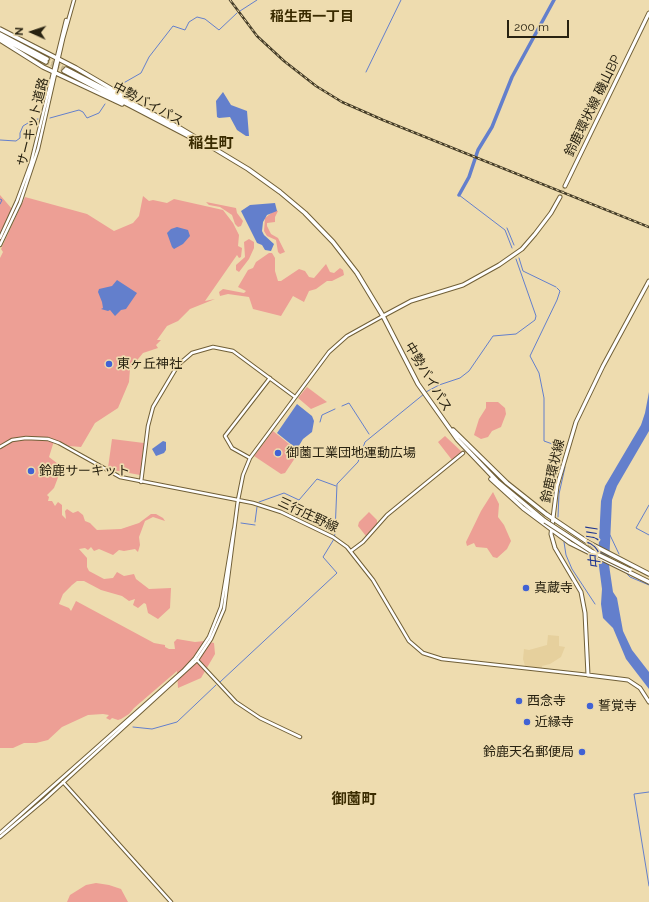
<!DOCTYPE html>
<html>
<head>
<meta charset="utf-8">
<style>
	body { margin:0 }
	#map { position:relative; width:649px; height:902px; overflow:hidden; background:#eedcaf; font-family:Raleway,sans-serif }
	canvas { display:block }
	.north { position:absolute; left:12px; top:12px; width:40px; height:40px; -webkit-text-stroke:3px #eedcaf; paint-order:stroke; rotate:273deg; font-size:11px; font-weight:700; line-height:16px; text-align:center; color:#282211 }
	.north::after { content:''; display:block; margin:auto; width:14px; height:18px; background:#282211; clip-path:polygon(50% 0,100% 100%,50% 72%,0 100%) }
	.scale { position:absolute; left:507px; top:20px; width:62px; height:18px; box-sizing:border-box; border:2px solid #282211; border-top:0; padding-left:5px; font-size:12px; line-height:14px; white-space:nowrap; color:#282211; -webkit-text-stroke:3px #eedcaf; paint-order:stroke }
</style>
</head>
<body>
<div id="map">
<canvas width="649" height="902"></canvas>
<div class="north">N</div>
<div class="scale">200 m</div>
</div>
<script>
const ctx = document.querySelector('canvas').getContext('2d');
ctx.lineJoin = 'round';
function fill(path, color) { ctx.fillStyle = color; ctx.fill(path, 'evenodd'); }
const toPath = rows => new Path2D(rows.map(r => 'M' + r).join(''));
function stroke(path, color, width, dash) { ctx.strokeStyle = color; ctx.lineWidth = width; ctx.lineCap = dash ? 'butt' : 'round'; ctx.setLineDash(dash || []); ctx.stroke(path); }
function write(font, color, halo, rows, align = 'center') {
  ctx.font = font + ' Raleway,"Noto Sans JP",sans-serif'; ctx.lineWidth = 3.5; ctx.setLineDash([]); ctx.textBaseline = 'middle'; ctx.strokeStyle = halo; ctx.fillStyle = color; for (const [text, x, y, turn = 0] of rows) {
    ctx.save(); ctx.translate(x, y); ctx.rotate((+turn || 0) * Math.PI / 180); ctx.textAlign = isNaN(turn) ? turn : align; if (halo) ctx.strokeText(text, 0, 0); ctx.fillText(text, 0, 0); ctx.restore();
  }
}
fill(toPath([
	[548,635,559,636,559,646,565,647,561,657,550,664,542,666,542,668,525,666,523,659,524,649,529,650,547,645]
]), '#e6d09d');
fill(toPath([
	[0,195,12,209,0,235],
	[143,196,149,201,153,200,167,203,174,199,223,210,233,223,239,235,238,246,242,248,241,257,239,258,237,255,205,301,215,299,190,309,178,321,167,326,157,340,161,340,156,345,158,348,143,353,130,369,129,382,118,408,95,423,81,447,69,446,54,441,49,457,62,467,54,488,47,495,49,497,48,501,52,501,55,506,58,502,62,505,62,515,66,519,65,511,67,509,73,513,78,511,83,515,85,521,90,523,97,530,121,529,139,523,151,514,156,514,163,518,165,521,153,517,145,521,139,537,140,545,138,552,135,549,124,551,119,550,113,555,99,549,94,551,91,547,88,550,85,548,79,549,87,558,87,567,89,571,104,579,113,578,117,572,124,576,134,574,136,579,149,589,171,588,170,608,158,619,148,613,146,604,144,603,138,608,133,605,135,599,129,601,122,596,101,590,84,581,77,581,72,585,63,594,59,604,69,608,71,611,76,601,154,643,165,645,165,647,169,649,175,649,174,642,177,639,195,642,205,641,214,643,215,654,201,678,178,688,177,671,134,708,129,714,121,719,118,720,112,718,110,720,106,718,109,715,103,714,88,715,62,727,48,740,36,743,24,743,13,748,0,748,0,258,3,252,1,249,25,197,87,214,114,231,133,223,139,216],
	[206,202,236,208,237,213,243,221,241,226,238,227,235,224,232,215,220,207,209,205],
	[275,210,278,211,275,217,275,222,267,223,267,226,271,234,278,238,285,252,280,254,278,252,276,240,267,236,264,231,265,218],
	[249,239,254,242,254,248,249,259,239,272,236,270,236,265,245,257,244,242],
	[269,253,272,253,275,258,275,271,278,281,281,281,299,269,305,271,309,277,314,278,326,264,330,272,334,273,340,268,343,270,344,275,332,281,327,281,316,289,309,291,304,302,293,296,281,316,253,309,249,297,228,294,220,296,219,292,223,289,244,293,246,291,238,287,248,270,253,268,256,262],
	[307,387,327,402,311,409,298,398],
	[486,402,498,402,505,408,506,414,501,427,492,431,488,437,481,439,474,435,479,419,486,408],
	[273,431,299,452,285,473,281,474,254,456],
	[445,436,462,452,452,460,438,442],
	[112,439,144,443,140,475,113,470,108,468],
	[493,492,499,504,498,517,504,525,511,541,507,549,497,558,493,557,487,548,476,547,474,543,467,546,466,542,481,511],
	[369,512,377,520,377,524,366,536,358,526,359,522],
	[96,883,109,885,121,889,128,902,67,902,70,895,86,885]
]), '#ed9f95');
fill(toPath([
	[223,92,231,105,247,111,249,136,246,136,237,130,230,117,219,118,217,117,216,101],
	[275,203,277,211,267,215,263,222,262,231,264,235,274,244,271,251,265,250,262,245,257,243,241,211,250,205],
	[177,227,188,230,190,236,183,244,174,249,172,247,167,233,171,229],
	[117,280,137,293,126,309,121,310,115,316,110,310,108,311,101,309,103,308,102,302,98,292,99,289,112,286],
	[649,392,649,431,617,486,612,500,609,565,613,592,617,598,623,631,632,650,649,672,649,689,626,659,613,628,603,618,601,604,602,589,598,559,601,501,605,486,641,425,645,413],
	[297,404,312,416,314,421,312,432,303,439,297,449,277,433],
	[163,441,166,442,166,450,164,453,156,456,152,449]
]), '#637fcc');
stroke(toPath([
	[240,11,257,0],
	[366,72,401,0],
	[120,85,141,73,149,57,173,26,185,30,189,22,197,17,205,19,219,30,237,13],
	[50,118,79,110,83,112,87,118,99,113,105,104],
	[0,140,16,141,20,138,20,133,23,126,33,120,38,119],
	[459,195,505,230,512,248],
	[0,199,2,200,0,204],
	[507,228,514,245],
	[519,258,523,271,556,287],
	[557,288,560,291,557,300,530,356,539,373,544,398,544,441,558,446,561,462],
	[426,392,439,385,460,378,469,371,493,336,516,334,535,320,536,316,516,259],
	[342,406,349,403,369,434],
	[320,422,322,415,335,409],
	[259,502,284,493,299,500,317,479,336,486],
	[649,505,636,528,649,535],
	[558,517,559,494,565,467],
	[255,522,257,507],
	[241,523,255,525],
	[610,535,619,554],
	[564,542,566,555,572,569,595,604],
	[625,572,630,577,649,585],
	[220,682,337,573,323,557,334,539,335,533,337,484,358,462,365,442,424,394],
	[133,727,152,729,177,722,216,685],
	[649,792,634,794,649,886]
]), '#637fcc', 1);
stroke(toPath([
	[459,195,469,177,478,150,492,127,512,77,554,0]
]), '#637fcc', 3.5);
stroke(toPath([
	[560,197,565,186]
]), '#c6b78f', 3, [3, 1.5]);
stroke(toPath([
	[47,59,66,69],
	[46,62,64,71]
]), '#c6b78f', 3.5, [3.5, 2]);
const secondary = toPath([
	[0,238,17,201,31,163,66,20],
	[0,245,20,203,38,149,63,39,74,0],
	[0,447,12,440,26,438,48,439,59,443,120,477,253,503,281,512,333,537,347,547,373,580,409,641,423,653,442,659,588,675],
	[250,458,232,448,225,436,270,378],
	[141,482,148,426,153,407,178,365,192,353,213,347,233,351,295,397],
	[351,551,363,542,387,515,463,453],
	[196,659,236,702,260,718,300,737],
	[63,782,171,902],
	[0,833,183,671,195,658,209,637,221,607,234,529],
	[0,837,45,799,197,660,211,639,224,609,238,500,243,475,250,458,329,352,347,336,383,316]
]);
const primary = toPath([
	[565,186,649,13],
	[649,281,603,366,576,422,557,486,551,534,555,548,581,592,585,613,588,675,628,680,640,688,649,702],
	[383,316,411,301,463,285,499,265,522,249,535,234,551,213,560,197]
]);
const highway = toPath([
	[0,29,76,68,122,95],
	[0,34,47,59],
	[0,37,46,62],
	[0,40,43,67,122,104],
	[66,69,180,128,248,169,280,192,305,213,333,242,357,273,383,316,418,384,457,439,497,481,545,521],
	[64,71,194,139],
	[453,430,507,483,546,514,589,543,649,574],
	[491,479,523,508,570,543,649,582]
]);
stroke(secondary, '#705f37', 4.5);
stroke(primary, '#705f37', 5);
stroke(highway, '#705f37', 5.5);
stroke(secondary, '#fff', 2.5);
stroke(primary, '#fff', 3);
stroke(highway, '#fff', 3.5);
const rail = toPath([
	[230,0,257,36,284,61,316,86,342,102,383,120,649,227]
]);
stroke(rail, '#443c27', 2.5);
stroke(rail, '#eedcaf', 1, [3]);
const highwayBridge = toPath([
	[545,521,591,551,630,570]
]);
stroke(highwayBridge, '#705f37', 5.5, []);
stroke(highwayBridge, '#fff', 3.5);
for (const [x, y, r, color] of [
	[109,364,4,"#4162d4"],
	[278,453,4,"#4162d4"],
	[31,471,4,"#4162d4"],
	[526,588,4,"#4162d4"],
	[519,701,4,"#4162d4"],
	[590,706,4,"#4162d4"],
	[527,722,4,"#4162d4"],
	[582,752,4,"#4162d4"]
]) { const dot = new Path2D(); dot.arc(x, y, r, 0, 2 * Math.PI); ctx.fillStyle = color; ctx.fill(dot); stroke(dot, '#eedcaf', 1.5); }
write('13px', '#282211', '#eedcaf', [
	["中勢バイパス",148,104,28],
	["鈴鹿環状線 磯山BP",593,106,-64],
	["サーキット道路",33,122,-76],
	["中勢バイパス",428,377,59],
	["鈴鹿環状線",553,471,-77],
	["三行庄野線",308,515,25]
]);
write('13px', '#282211', '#eedcaf', [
	["東ヶ丘神社",117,364],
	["御薗工業団地運動広場",286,453],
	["鈴鹿サーキット",39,471],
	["真蔵寺",534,588],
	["西念寺",527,701],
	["誓覚寺",598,706],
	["近縁寺",535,722],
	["鈴鹿天名郵便局",574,752,"right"]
], 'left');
write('bold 14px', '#3a2b00', '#eedcaf', [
	["稲生西一丁目",312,17]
]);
write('italic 14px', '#1f3590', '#eedcaf', [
	["中ノ川",594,548,-95]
]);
write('bold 15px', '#3a2b00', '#eedcaf', [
	["稲生町",211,143],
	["御薗町",354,799]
]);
</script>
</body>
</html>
